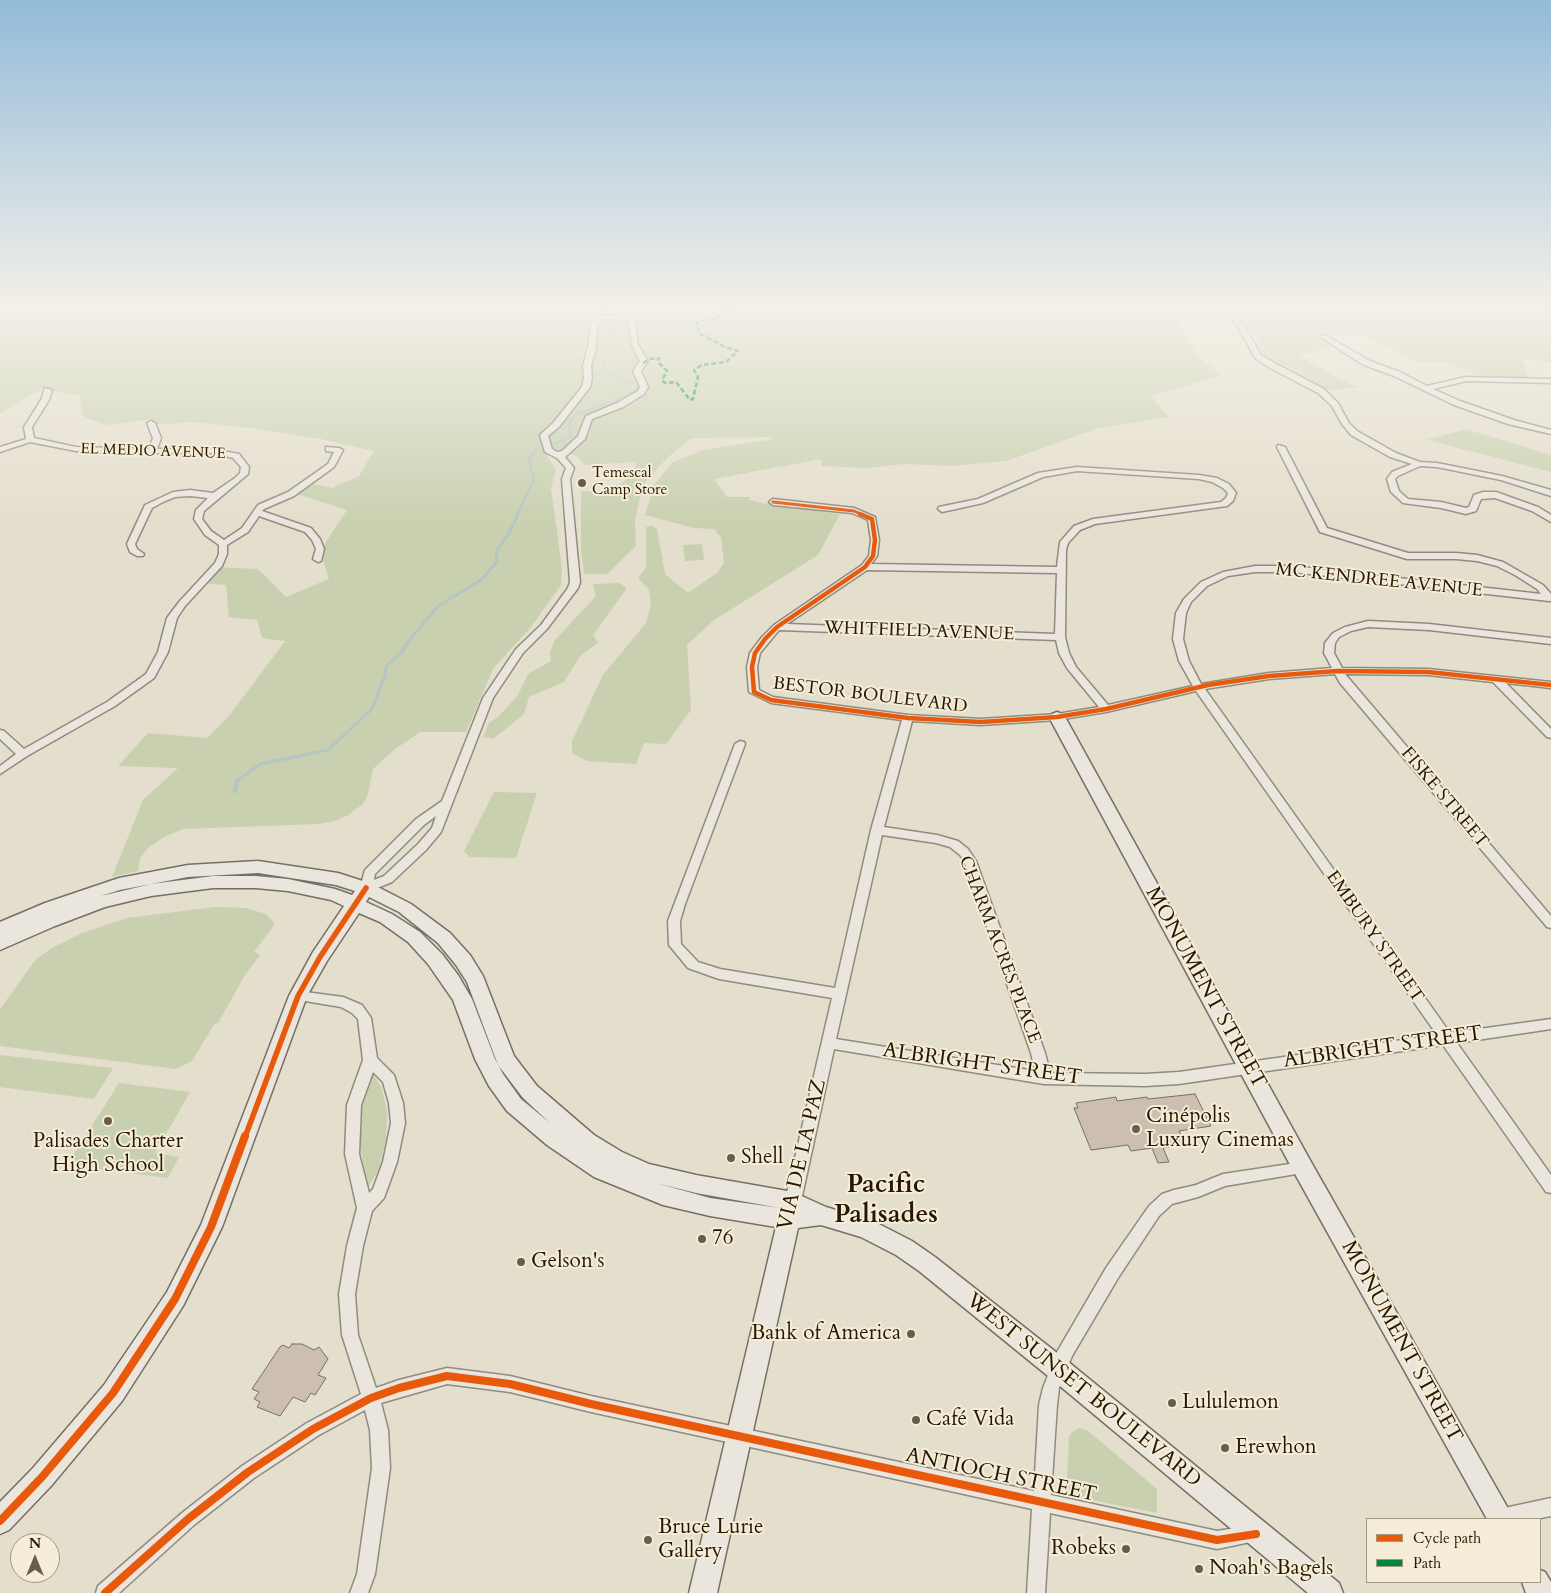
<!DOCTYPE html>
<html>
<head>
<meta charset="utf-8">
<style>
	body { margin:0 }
	#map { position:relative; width:1551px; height:1593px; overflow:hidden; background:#e4decc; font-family:Cardo,serif }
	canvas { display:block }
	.legend { position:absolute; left:1366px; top:1518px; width:175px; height:65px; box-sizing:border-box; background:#f5edd7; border:1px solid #a29782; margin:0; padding:6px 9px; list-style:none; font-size:15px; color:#261702 }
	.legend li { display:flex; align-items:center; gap:10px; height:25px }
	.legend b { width:25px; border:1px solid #a29782 }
	.north { position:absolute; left:10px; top:1533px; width:50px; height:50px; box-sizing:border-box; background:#f5edd7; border:1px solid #a29782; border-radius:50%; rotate:0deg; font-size:14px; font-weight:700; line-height:20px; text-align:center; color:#261702 }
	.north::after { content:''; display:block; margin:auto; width:18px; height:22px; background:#685d49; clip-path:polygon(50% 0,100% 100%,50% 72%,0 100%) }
</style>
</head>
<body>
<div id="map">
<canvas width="1551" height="1593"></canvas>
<ul class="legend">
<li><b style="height:6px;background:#e8590c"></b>Cycle path</li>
<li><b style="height:6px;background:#00873e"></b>Path</li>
</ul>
<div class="north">N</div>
</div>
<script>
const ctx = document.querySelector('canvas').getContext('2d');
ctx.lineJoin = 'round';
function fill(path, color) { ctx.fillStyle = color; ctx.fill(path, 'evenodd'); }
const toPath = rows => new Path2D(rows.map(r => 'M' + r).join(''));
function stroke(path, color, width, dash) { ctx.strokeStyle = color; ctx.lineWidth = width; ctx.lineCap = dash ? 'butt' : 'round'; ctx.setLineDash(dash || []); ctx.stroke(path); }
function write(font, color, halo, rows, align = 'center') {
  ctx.font = font + ' Cardo,serif'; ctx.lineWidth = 4; ctx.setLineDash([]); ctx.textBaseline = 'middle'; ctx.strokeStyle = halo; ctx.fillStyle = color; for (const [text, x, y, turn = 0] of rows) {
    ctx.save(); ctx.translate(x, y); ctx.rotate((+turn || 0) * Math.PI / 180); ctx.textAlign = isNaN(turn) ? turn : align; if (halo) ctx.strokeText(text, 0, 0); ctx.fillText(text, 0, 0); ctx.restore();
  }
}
fill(toPath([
	[0,306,1551,306,1551,362,1522,359,1528,378,1480,376,1446,362,1419,362,1362,335,1320,336,1331,348,1298,356,1358,388,1327,390,1265,358,1258,344,1259,339,1244,324,1179,321,1199,358,1222,375,1150,396,1169,417,1099,428,1006,461,953,466,904,464,866,468,822,466,821,459,714,479,727,497,750,497,750,500,763,503,840,514,818,555,714,620,687,645,691,710,666,744,644,743,636,764,587,761,572,753,572,741,603,675,646,623,651,605,649,590,638,578,646,567,646,527,652,526,657,529,665,574,688,593,717,573,724,563,721,537,714,529,695,528,645,515,654,485,673,462,703,450,774,439,771,437,691,438,666,459,643,485,635,520,636,546,607,574,584,574,581,548,581,491,611,491,632,475,637,462,584,465,578,457,564,451,546,454,556,470,551,488,562,569,561,585,531,627,493,669,466,732,420,732,395,749,373,769,368,794,363,804,348,815,335,821,318,824,183,829,164,837,149,847,140,858,138,871,112,877,143,800,178,768,118,766,148,733,207,738,229,716,285,641,262,638,257,620,229,617,226,585,200,583,215,567,258,569,286,597,329,579,320,551,347,510,294,493,308,483,332,488,359,476,374,451,321,439,252,428,191,422,154,425,152,419,107,425,83,417,80,396,42,389,14,404,0,414],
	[1466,429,1551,455,1551,472,1427,440],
	[702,544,704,560,685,561,683,545],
	[619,583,627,588,593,635,598,643,580,656,564,682,529,697,524,714,493,739,483,737,489,723,498,717,518,695,528,674,551,661,550,652,555,640,596,596,593,584],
	[494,792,537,793,516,858,470,857,464,851],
	[215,907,246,908,266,914,275,924,254,952,260,955,245,975,218,1023,215,1023,192,1061,176,1069,0,1046,0,1009,36,959,52,948,82,933,127,918],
	[0,1055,113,1068,94,1099,0,1087],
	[373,1074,381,1087,387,1110,386,1140,379,1169,368,1187,360,1145,359,1114,363,1090],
	[119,1083,190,1092,155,1153,179,1157,168,1178,67,1165],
	[1080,1428,1088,1431,1157,1489,1157,1513,1066,1495,1069,1437,1072,1432]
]), '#c8d0af');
stroke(toPath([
	[587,306,601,315],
	[553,444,570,437,570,421,576,414,620,399,638,389,637,384,608,374,602,369,611,349,613,331,608,320],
	[517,515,534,479,529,460,536,449]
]), '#b3c6c2', 2.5);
stroke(toPath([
	[236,786,237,781,260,764,328,750,372,709,385,676,386,666,402,652,406,644,438,606,481,580,496,563,497,550,508,535,518,514]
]), '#b3c6c2', 3);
stroke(toPath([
	[235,791,236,785]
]), '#b3c6c2', 4.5);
const building = toPath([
	[1195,1094,1211,1126,1179,1131,1186,1145,1163,1148,1169,1162,1158,1163,1152,1148,1131,1151,1128,1145,1091,1150,1074,1108,1078,1108,1076,1103,1116,1097,1117,1101,1147,1097,1148,1099,1195,1094],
	[292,1344,302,1344,314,1350,319,1347,328,1359,318,1375,326,1378,315,1395,311,1393,305,1402,293,1397,280,1416,257,1407,260,1402,254,1399,259,1392,252,1389,280,1347,283,1345,289,1348,292,1344]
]);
fill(building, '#ccbfb2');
stroke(building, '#756f64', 1);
const street = toPath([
	[1222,306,1228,306,1244,326,1261,355,1276,364,1324,389,1338,403,1349,423,1357,431,1396,453,1420,462,1437,463,1502,476,1551,490,1551,496,1501,480,1437,467,1420,466,1398,476,1395,479,1399,491,1408,499,1441,502,1466,508,1469,507,1474,495,1483,492,1496,492,1538,507,1551,515,1551,522,1532,511,1495,498,1481,499,1476,511,1466,514,1441,508,1403,503,1391,492,1387,479,1392,472,1412,464,1390,457,1351,435,1342,424,1332,406,1318,393,1270,368,1255,358,1239,328,1222,306],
	[603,315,625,316,635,322,638,345,648,361,641,371,648,387,644,394,623,407,592,419,585,439,565,457,574,468,570,479,580,582,578,588,547,629,523,653,493,698,441,832,426,850,392,882,370,891,362,891,360,888,365,870,416,819,442,801,483,698,516,649,541,625,568,588,570,582,562,479,566,468,557,458,545,452,540,435,553,423,582,387,584,378,583,366,588,347,591,323,596,318,603,315],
	[604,319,624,320,629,323,632,345,640,361,633,371,640,387,638,391,617,403,586,416,578,436,562,451,557,452,552,449,548,436,559,427,590,387,592,378,591,366,596,347,597,323,604,319],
	[436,816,432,828,418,844,384,876,374,880,375,874,424,825,436,816],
	[1323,336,1327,336,1370,361,1400,372,1427,386,1466,377,1551,379,1551,383,1466,381,1433,389,1460,401,1514,420,1551,430,1551,434,1508,424,1454,405,1394,376,1364,365,1343,352,1323,338,1323,336],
	[45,388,52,390,49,400,32,427,34,438,76,447,149,449,153,438,147,423,151,421,155,423,161,438,157,449,213,449,239,454,249,467,248,474,204,511,202,519,211,531,224,540,242,528,258,505,288,492,328,464,334,452,326,451,326,447,339,448,343,450,334,467,294,496,264,509,262,511,311,528,320,539,324,549,321,561,318,562,313,559,316,549,312,540,305,532,259,516,248,532,227,545,227,554,222,566,185,606,177,618,168,652,154,678,115,706,27,756,0,774,0,766,16,754,0,739,0,730,4,731,24,749,107,702,146,674,158,652,167,618,179,602,215,563,219,554,219,545,205,535,194,519,196,510,208,498,190,496,175,497,163,502,152,508,135,544,137,549,144,554,143,556,137,556,130,552,127,544,145,505,173,492,190,490,213,493,235,478,240,473,241,467,233,458,213,453,115,453,76,451,30,442,0,452,0,447,26,439,24,427,41,400,45,388],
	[1278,445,1285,447,1327,528,1408,553,1456,553,1477,555,1503,562,1543,585,1551,594,1551,601,1549,601,1292,572,1255,572,1228,576,1207,586,1191,602,1186,613,1183,639,1189,661,1201,684,1269,673,1332,668,1324,653,1325,643,1333,633,1345,627,1368,621,1429,624,1551,638,1551,644,1429,630,1368,627,1351,631,1339,637,1335,643,1334,653,1342,668,1428,669,1551,682,1551,688,1506,683,1551,729,1551,738,1547,737,1493,682,1428,675,1345,674,1551,916,1551,928,1547,927,1340,683,1335,674,1269,679,1205,689,1450,1033,1551,1019,1551,1029,1457,1043,1551,1175,1551,1193,1546,1192,1443,1045,1179,1084,1145,1086,1044,1084,834,1049,801,1201,798,1206,793,1207,788,1206,785,1201,832,998,719,979,688,968,669,945,668,921,735,744,740,741,744,742,745,744,685,904,680,921,681,944,698,962,720,969,835,988,871,830,902,720,771,703,749,692,747,667,750,653,762,637,774,625,862,565,869,556,871,540,868,520,852,513,773,505,769,502,773,499,854,508,875,517,879,540,877,556,871,564,1057,567,1060,542,1074,526,1093,519,1221,502,1226,498,1228,493,1223,488,1212,482,1199,479,1077,471,1043,477,983,503,942,512,938,509,939,507,978,499,1038,473,1077,467,1199,475,1217,478,1229,484,1236,493,1233,501,1227,506,1095,524,1080,530,1068,543,1066,550,1065,637,1069,653,1076,667,1108,705,1193,686,1179,661,1173,639,1176,613,1184,599,1201,582,1223,572,1255,566,1292,566,1541,594,1537,589,1515,575,1497,566,1477,561,1456,559,1407,559,1320,532,1277,447,1278,445],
	[867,570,1057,573,1055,634,787,624,867,570],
	[779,630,1056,640,1059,653,1067,668,1099,707,1057,714,981,719,908,715,773,697,759,690,757,667,760,653,779,630],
	[1196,691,1437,1035,1179,1072,1145,1074,1050,1073,1045,1053,976,861,968,849,958,841,937,835,884,827,912,721,981,725,1057,720,1106,712,1196,691],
	[882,835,936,843,950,847,960,855,964,861,1031,1053,1035,1071,836,1039,882,835],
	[298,991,343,997,362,1005,371,1018,377,1058,394,1075,403,1103,405,1123,397,1162,384,1198,372,1211,363,1246,355,1294,358,1335,376,1388,399,1380,447,1368,510,1376,591,1396,1034,1491,1039,1405,1043,1388,1057,1352,1106,1268,1149,1206,1162,1194,1174,1190,1196,1185,1223,1174,1303,1162,1308,1164,1310,1168,1308,1172,1225,1186,1198,1197,1172,1204,1159,1216,1118,1278,1072,1356,1059,1388,1057,1405,1051,1495,1217,1531,1254,1525,1260,1528,1263,1534,1260,1540,1217,1549,1050,1513,1045,1593,1027,1593,1032,1509,591,1412,510,1392,447,1384,381,1403,388,1430,390,1468,375,1574,368,1593,350,1593,357,1574,372,1468,370,1430,365,1410,319,1435,254,1478,194,1525,119,1593,96,1593,98,1586,182,1513,242,1466,307,1423,361,1394,342,1335,339,1294,347,1246,357,1208,345,1154,347,1105,363,1060,358,1019,352,1013,341,1007,293,999,291,996,293,993,298,991],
	[373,1072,383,1082,389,1103,391,1123,383,1162,373,1189,369,1193,359,1154,361,1105,373,1072],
	[1551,1498,1551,1516,1536,1519,1491,1518,1494,1512,1500,1509,1551,1498]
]);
const secondary = toPath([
	[1057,712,1062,714,1065,717,1311,1162,1514,1519,1487,1519,1295,1174,1049,717,1052,714,1057,712],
	[258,861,338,873,372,884,411,904,450,933,470,955,483,976,514,1056,537,1086,594,1135,622,1152,649,1164,696,1175,793,1192,826,1207,875,1222,912,1241,935,1257,1066,1360,1339,1583,1343,1593,1308,1593,1048,1376,919,1271,896,1255,861,1237,821,1225,798,1228,717,1593,689,1593,776,1227,710,1216,663,1205,594,1177,547,1145,507,1111,489,1086,475,1059,453,1000,428,964,408,942,380,922,359,913,327,961,307,996,222,1227,183,1306,122,1401,51,1486,9,1530,0,1534,0,1502,33,1468,104,1385,167,1292,201,1225,289,996,313,952,344,906,331,900,288,891,256,888,213,888,151,896,105,907,55,926,0,950,0,922,45,903,119,878,188,865,258,861],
	[258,873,336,885,355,891,352,895,335,889,288,879,256,876,213,876,151,884,188,877,258,873],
	[151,884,101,896,120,890,151,884],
	[369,897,399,912,438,943,456,965,467,982,498,1065,523,1098,550,1123,521,1099,503,1074,495,1059,472,999,458,975,442,954,420,932,392,914,366,902,369,897],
	[656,1183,696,1193,780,1208,710,1198,656,1183],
	[1540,1570,1545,1572,1551,1582,1551,1593,1526,1593,1522,1582,1540,1582,1540,1570]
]);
stroke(street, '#908b7e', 3);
stroke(secondary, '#756f64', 3);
fill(street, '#eae6de');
fill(secondary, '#eae6de');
stroke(toPath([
	[596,306,615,317],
	[643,363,650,359,659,358,658,362,667,371,662,380,665,383,676,382,690,400,693,399,698,377,694,370,702,365,726,362,738,351,725,347,699,333,697,322,719,317,725,312,744,306]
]), '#00873e', 2.5, [5, 2.5]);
stroke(toPath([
	[773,502,854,511,863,515]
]), '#e8590c', 3);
stroke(toPath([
	[860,514,872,519,875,540,873,556,865,567,777,627,765,639,755,653,752,667,754,692,771,700,908,718,981,722,1057,717,1106,709,1208,685,1269,676,1337,671,1428,672,1551,685]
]), '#e8590c', 4.5);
stroke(toPath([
	[245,1137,298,996,320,957,366,888]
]), '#e8590c', 5.5);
stroke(toPath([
	[0,1521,42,1477,113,1393,175,1299,211,1227,245,1136],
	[105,1593,188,1519,248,1472,313,1429,371,1398,399,1388,447,1376,510,1384,591,1404,1217,1540,1256,1534]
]), '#e8590c', 8);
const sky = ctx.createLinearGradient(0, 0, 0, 529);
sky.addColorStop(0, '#93bbd9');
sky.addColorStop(0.58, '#f3f0e8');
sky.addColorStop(1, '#f3f0e800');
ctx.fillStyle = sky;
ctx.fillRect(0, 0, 1551, 529);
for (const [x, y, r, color] of [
	[582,483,5,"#685d49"],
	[108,1121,5,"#685d49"],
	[1136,1129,5,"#685d49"],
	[731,1158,5,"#685d49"],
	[702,1239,5,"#685d49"],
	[521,1262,5,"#685d49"],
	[911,1334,5,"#685d49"],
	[1172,1403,5,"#685d49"],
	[916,1420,5,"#685d49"],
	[1225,1448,5,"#685d49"],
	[648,1540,5,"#685d49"],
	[1126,1549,5,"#685d49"],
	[1199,1569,5,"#685d49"]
]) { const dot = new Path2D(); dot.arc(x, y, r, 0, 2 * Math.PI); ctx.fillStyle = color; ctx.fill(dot); stroke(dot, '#f5edd7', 2); }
write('15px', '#261702', '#f5edd7', [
	["EL MEDIO AVENUE",153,452,2]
]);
write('15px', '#261702', '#f5edd7', [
	["Temescal",592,474],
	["Camp Store",592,491]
], 'left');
write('18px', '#261702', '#f5edd7', [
	["MC KENDREE AVENUE",1379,581,6],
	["WHITFIELD AVENUE",919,632,2],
	["BESTOR BOULEVARD",870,696,7],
	["FISKE STREET",1444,798,50],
	["EMBURY STREET",1374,937,55],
	["CHARM ACRES PLACE",999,950,69]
]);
write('21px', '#261702', '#f5edd7', [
	["MONUMENT STREET",1205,988,61],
	["ALBRIGHT STREET",1383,1048,-8],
	["ALBRIGHT STREET",982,1065,8],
	["VIA DE LA PAZ",803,1155,-77],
	["MONUMENT STREET",1401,1342,61],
	["WEST SUNSET BOULEVARD",1083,1391,39],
	["ANTIOCH STREET",1001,1476,12]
]);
write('21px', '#261702', '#f5edd7', [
	["Cinépolis",1146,1117],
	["Luxury Cinemas",1146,1141],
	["Palisades Charter",108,1142,"center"],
	["High School",108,1166,"center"],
	["Shell",741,1158],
	["76",712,1239],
	["Gelson's",531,1262],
	["Bank of America",901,1334,"right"],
	["Lululemon",1182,1403],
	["Café Vida",926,1420],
	["Erewhon",1235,1448],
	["Bruce Lurie",658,1528],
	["Gallery",658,1552],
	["Robeks",1116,1549,"right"],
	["Noah's Bagels",1209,1569]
], 'left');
write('bold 26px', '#261702', '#f5edd7', [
	["Pacific",886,1186],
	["Palisades",886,1216]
]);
</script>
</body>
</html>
